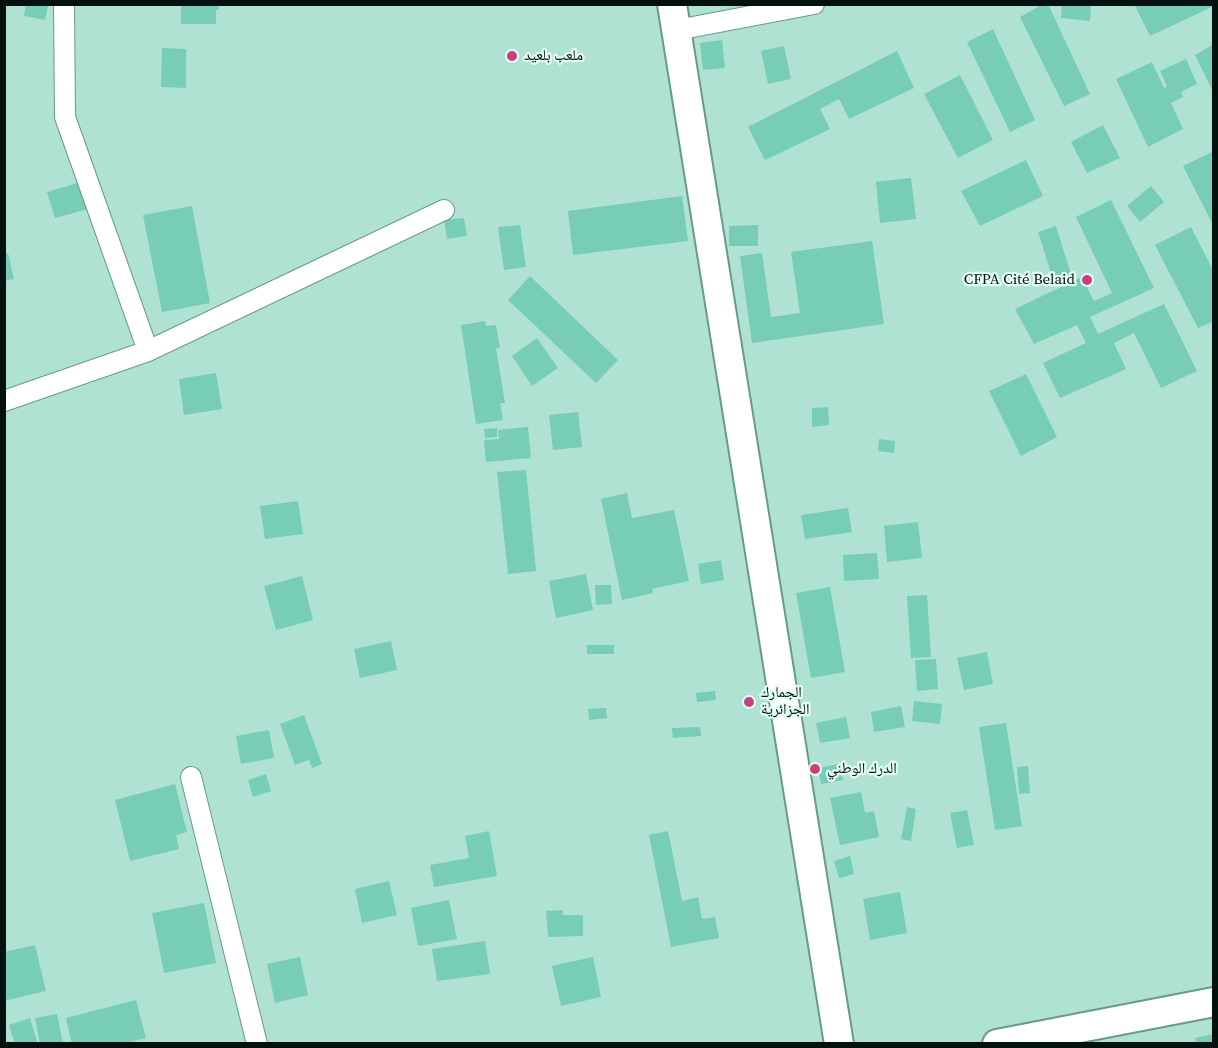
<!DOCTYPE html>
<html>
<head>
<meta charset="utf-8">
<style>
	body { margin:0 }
	#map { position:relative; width:1218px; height:1048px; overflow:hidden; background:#afe2d3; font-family:"Source Serif 4",serif }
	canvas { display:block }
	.frame { position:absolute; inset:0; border:6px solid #01110d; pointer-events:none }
</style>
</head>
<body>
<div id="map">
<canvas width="1218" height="1048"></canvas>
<div class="frame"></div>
</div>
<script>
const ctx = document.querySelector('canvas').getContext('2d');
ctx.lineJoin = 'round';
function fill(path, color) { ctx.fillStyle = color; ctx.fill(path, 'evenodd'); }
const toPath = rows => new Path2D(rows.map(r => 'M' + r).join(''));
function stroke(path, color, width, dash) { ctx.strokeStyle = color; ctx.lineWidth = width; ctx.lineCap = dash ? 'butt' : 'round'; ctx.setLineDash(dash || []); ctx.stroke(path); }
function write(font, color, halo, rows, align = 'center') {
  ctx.font = font + ' "Source Serif 4","Noto Naskh Arabic",serif'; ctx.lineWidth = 4.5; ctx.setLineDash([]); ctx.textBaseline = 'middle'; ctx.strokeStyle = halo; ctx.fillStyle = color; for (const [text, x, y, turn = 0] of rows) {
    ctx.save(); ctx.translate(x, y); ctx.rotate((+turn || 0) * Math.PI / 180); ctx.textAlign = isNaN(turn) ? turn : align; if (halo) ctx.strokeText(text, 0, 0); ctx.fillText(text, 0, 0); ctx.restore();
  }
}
fill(toPath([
	[181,4,219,4,219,10,216,10,216,24,181,24],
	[1043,4,1048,4,1090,94,1064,106,1020,17],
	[1062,4,1091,4,1090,21,1061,18],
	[1134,4,1214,4,1214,6,1150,36],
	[26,5,48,5,45,20,24,16],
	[993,29,1035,120,1010,132,967,42],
	[722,40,725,68,703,70,700,43],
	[1214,44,1214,94,1195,55],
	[784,46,791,79,768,84,761,51],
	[162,48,186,49,186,88,161,87],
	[897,51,914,88,849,119,839,99,820,109,830,129,765,160,748,127],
	[1186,59,1197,84,1181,92,1183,97,1171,103,1183,129,1148,147,1116,79,1152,62,1164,88,1167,86,1160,71],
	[960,75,993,140,958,158,924,94],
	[1103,125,1120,158,1087,173,1071,142],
	[1214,151,1214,227,1183,166],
	[1026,160,1043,196,980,226,961,191],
	[911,178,916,219,880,223,876,182],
	[84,181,92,208,55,218,47,192],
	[1151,186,1164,202,1140,222,1127,206],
	[682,196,688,241,573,255,568,211],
	[1111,200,1154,288,1090,317,1098,334,1164,304,1197,371,1161,388,1134,333,1114,343,1126,369,1060,398,1043,363,1086,343,1077,325,1034,344,1015,309,1082,277,1094,301,1112,293,1076,217],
	[192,206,210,303,162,312,143,215],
	[464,218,467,236,447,239,444,220],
	[520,225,526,267,504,270,498,227],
	[758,225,758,246,729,246,729,226],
	[1056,226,1071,274,1053,279,1038,232],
	[1191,227,1214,272,1214,321,1198,328,1155,245],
	[872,241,884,324,752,343,740,256,762,253,771,317,800,313,791,252],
	[8,253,14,279,4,281,4,254],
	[530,276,618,360,596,383,508,300],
	[485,321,486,326,496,325,500,348,496,348,505,403,500,403,503,420,476,424,461,325],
	[537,338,558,368,532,386,512,356],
	[216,373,222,409,184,415,179,379],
	[1026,374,1057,437,1021,456,989,391],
	[828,407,829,425,812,427,812,408],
	[578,412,582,447,553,450,549,415],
	[528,427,531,458,486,462,484,440,499,439,498,430],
	[497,428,497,437,485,438,484,429],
	[879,439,895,441,894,453,878,451],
	[526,470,536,571,508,574,497,472],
	[627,493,632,518,674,510,689,581,652,589,653,593,622,600,601,499],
	[298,501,303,534,265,539,260,506],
	[848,508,852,532,805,539,801,515],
	[918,522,922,558,887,562,884,526],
	[877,553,879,579,844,581,843,555],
	[721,560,724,580,701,584,698,564],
	[586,574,593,610,556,618,549,581],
	[302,576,313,620,276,630,264,586],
	[595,585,611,585,612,604,596,605],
	[830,587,845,672,811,678,796,593],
	[927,595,931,657,911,658,907,596],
	[391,641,397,670,360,678,354,649],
	[587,645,614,645,614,654,587,654],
	[987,652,993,684,964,690,957,658],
	[936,659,938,689,917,691,915,660],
	[715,691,716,700,697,702,696,693],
	[914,701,942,704,940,724,912,721],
	[901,706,905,727,874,732,871,712],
	[606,708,607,718,589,720,588,709],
	[304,715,322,764,312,768,309,760,295,765,280,724],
	[846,717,850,738,820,743,816,723],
	[1006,723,1022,826,995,830,979,727],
	[700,727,701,736,673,738,672,728],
	[269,730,274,758,241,764,236,736],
	[839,764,843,780,821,784,818,768],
	[1028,766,1030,793,1019,794,1017,767],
	[266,774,271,791,253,797,248,780],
	[175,784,187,832,176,835,179,849,130,861,115,800],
	[861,792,865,813,874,811,879,837,840,845,830,798],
	[907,807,916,809,911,841,901,839],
	[967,810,974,845,957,848,950,813],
	[489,831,497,876,434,887,430,865,469,858,465,836],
	[668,831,682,901,698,897,702,919,715,917,719,938,671,947,649,835],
	[850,856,854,874,839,878,834,861],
	[389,881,397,915,362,923,355,889],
	[900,892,907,933,870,940,863,899],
	[449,900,457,939,418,946,411,908],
	[204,903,216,963,164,973,152,913],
	[563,910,563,915,583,915,583,936,548,937,546,911],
	[485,941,490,974,437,981,432,949],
	[35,945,46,991,4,1001,4,952],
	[300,957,308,995,275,1003,267,964],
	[593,957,601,997,561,1006,552,966],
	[136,1000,146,1038,122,1044,72,1044,66,1018],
	[57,1014,63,1044,40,1044,35,1018],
	[30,1018,38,1044,15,1044,9,1025],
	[1214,1034,1214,1044,1196,1044,1195,1038]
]), '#78cdb6');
const street = toPath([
	[64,4,65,117,148,351],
	[677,30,814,4],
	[4,401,148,351,444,210],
	[191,777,257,1044]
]);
const secondary = toPath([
	[672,4,839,1044],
	[997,1044,1214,1002]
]);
stroke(street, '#689a8c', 22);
stroke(secondary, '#689a8c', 32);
stroke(street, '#fff', 20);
stroke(secondary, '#fff', 28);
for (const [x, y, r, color] of [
	[512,56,6,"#c63f7f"],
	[1087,280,6,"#c63f7f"],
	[749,702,6,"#c63f7f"],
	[815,769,6,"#c63f7f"]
]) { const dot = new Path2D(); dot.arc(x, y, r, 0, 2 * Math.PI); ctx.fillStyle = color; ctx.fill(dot); stroke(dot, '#e4fdf5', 2); }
write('15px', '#01110d', '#e4fdf5', [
	["ملعب بلعيد",524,56],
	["CFPA Cité Belaid",1075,280,"right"],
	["الجمارك",761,693],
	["الجزائرية",761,710],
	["الدرك الوطني",827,769]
], 'left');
</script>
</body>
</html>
